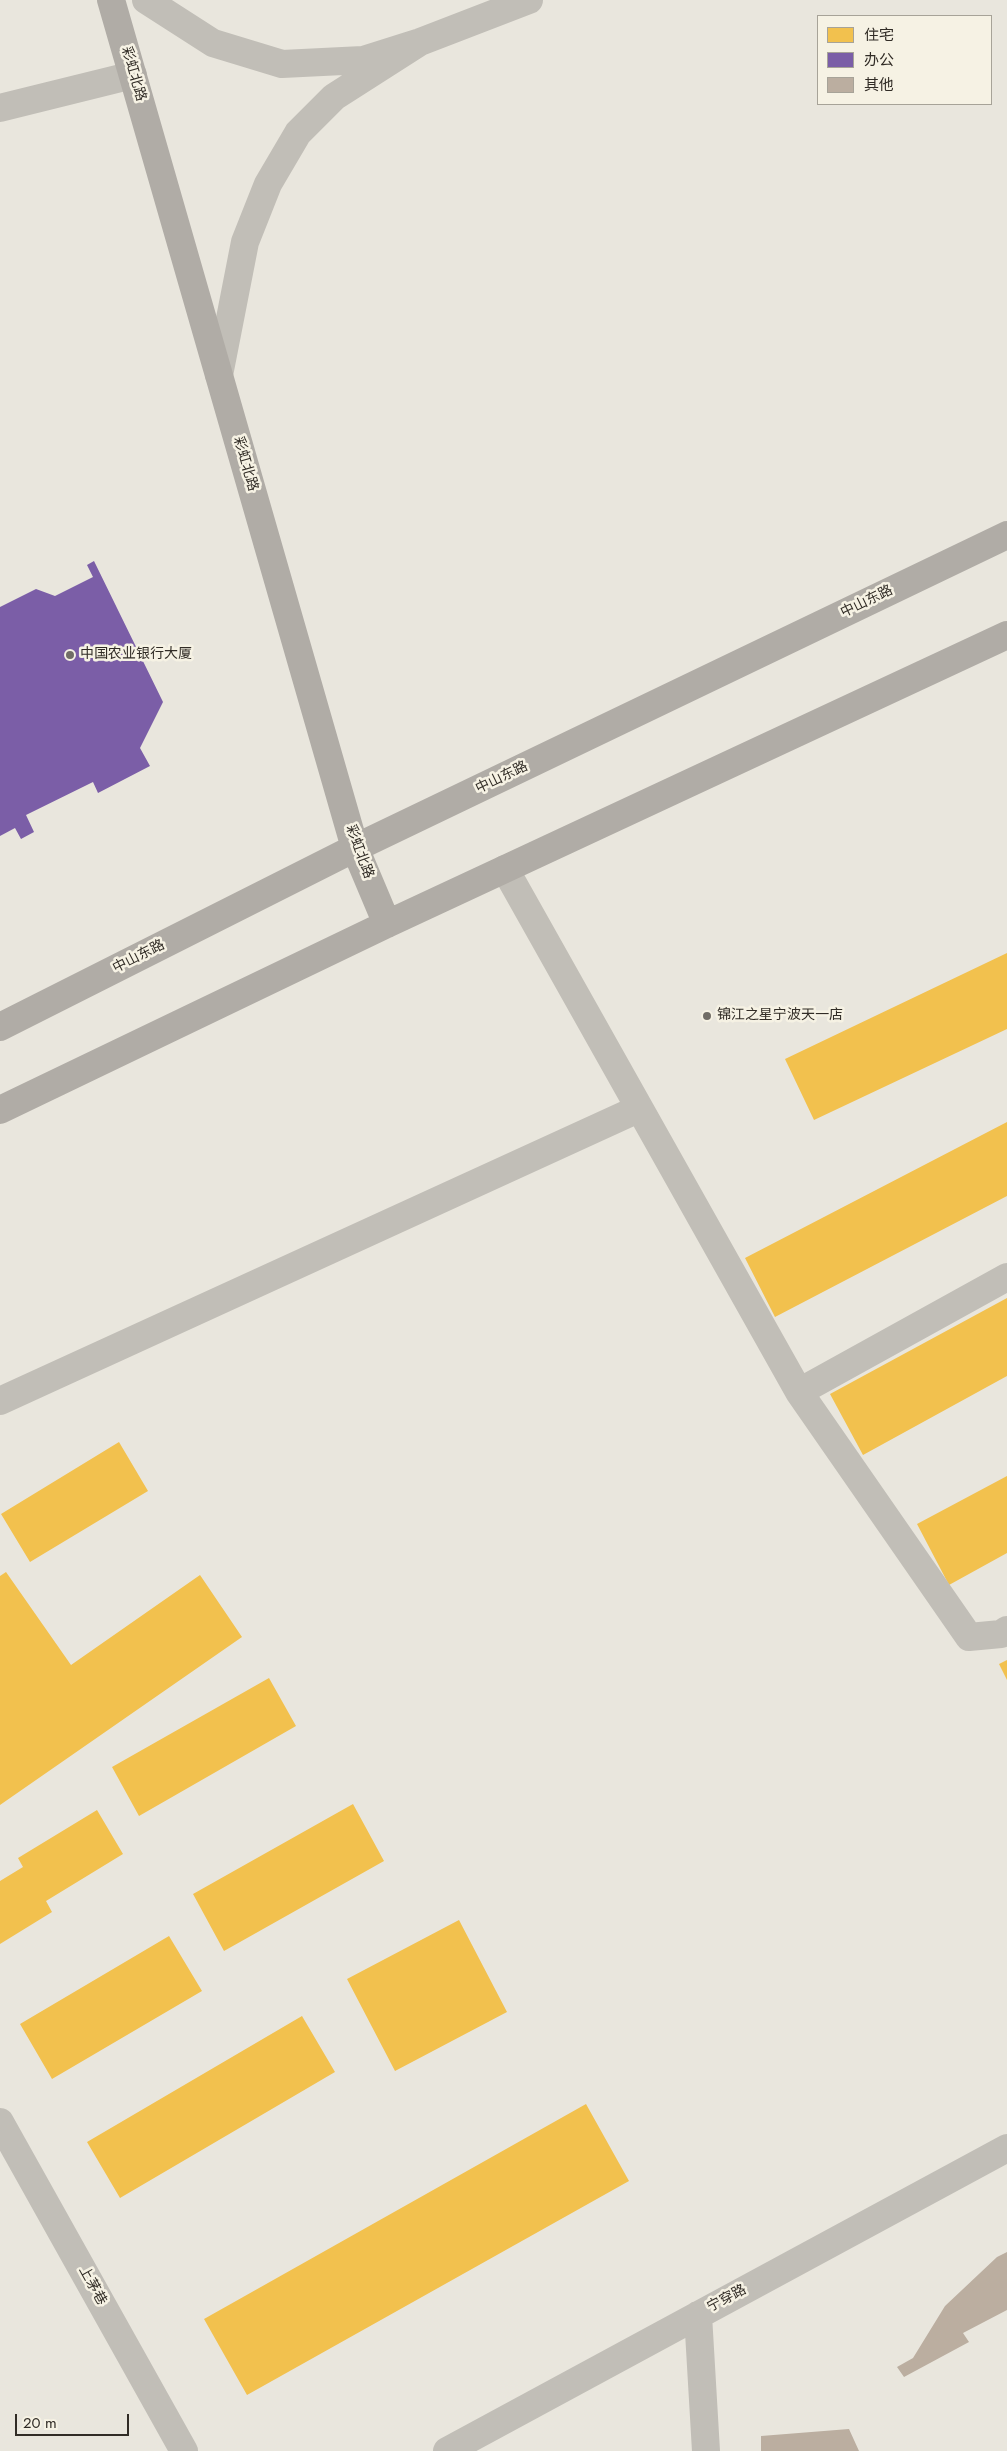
<!DOCTYPE html>
<html>
<head>
<meta charset="utf-8">
<style>
	body { margin:0 }
	#map { position:relative; width:1007px; height:2451px; overflow:hidden; background:#e9e6dd; font-family:Jost,"Noto Sans SC",sans-serif }
	canvas { display:block }
	.legend { position:absolute; left:817px; top:15px; width:175px; height:90px; box-sizing:border-box; background:#f6f2e4; border:1px solid #a7a398; margin:0; padding:6px 9px; list-style:none; font-size:15px; color:#312c26 }
	.legend li { display:flex; align-items:center; gap:10px; height:25px }
	.legend b { width:25px; border:1px solid #a7a398 }
	.scale { position:absolute; left:15px; top:2414px; width:114px; height:22px; box-sizing:border-box; border:2px solid #312c26; border-top:0; padding-left:6px; font-size:15px; line-height:18px; white-space:nowrap; color:#312c26; -webkit-text-stroke:4px #f6f2e4; paint-order:stroke }
</style>
</head>
<body>
<div id="map">
<canvas width="1007" height="2451"></canvas>
<ul class="legend">
<li><b style="height:14px;background:#f2c14e"></b>住宅</li>
<li><b style="height:14px;background:#7b5ea7"></b>办公</li>
<li><b style="height:14px;background:#bbaea0"></b>其他</li>
</ul>
<div class="scale">20 m</div>
</div>
<script>
const ctx = document.querySelector('canvas').getContext('2d');
ctx.lineJoin = 'round';
function fill(path, color) { ctx.fillStyle = color; ctx.fill(path, 'evenodd'); }
const toPath = rows => new Path2D(rows.map(r => 'M' + r).join(''));
function stroke(path, color, width, dash) { ctx.strokeStyle = color; ctx.lineWidth = width; ctx.lineCap = dash ? 'butt' : 'round'; ctx.setLineDash(dash || []); ctx.stroke(path); }
function write(font, color, halo, rows, align = 'center') {
  ctx.font = font + ' Jost,"Noto Sans SC",sans-serif'; ctx.lineWidth = 5; ctx.setLineDash([]); ctx.textBaseline = 'middle'; ctx.strokeStyle = halo; ctx.fillStyle = color; for (const [text, x, y, turn = 0] of rows) {
    ctx.save(); ctx.translate(x, y); ctx.rotate((+turn || 0) * Math.PI / 180); ctx.textAlign = isNaN(turn) ? turn : align; if (halo) ctx.strokeText(text, 0, 0); ctx.fillText(text, 0, 0); ctx.restore();
  }
}
fill(toPath([
	[1007,953,1007,1029,814,1120,785,1059],
	[1007,1122,1007,1196,775,1317,745,1258],
	[1007,1298,1007,1376,863,1455,830,1394],
	[119,1442,148,1491,30,1562,1,1514],
	[1007,1476,1007,1553,949,1585,917,1524],
	[6,1572,71,1665,200,1575,242,1637,0,1805,0,1576],
	[1007,1660,1007,1680,999,1664],
	[269,1678,296,1726,139,1816,112,1767],
	[353,1804,384,1861,224,1951,193,1894],
	[97,1810,123,1854,46,1901,52,1912,0,1944,0,1881,23,1867,18,1858],
	[459,1920,507,2012,395,2071,347,1979],
	[169,1936,202,1991,52,2079,20,2024],
	[302,2016,335,2072,120,2198,87,2142],
	[586,2104,629,2181,247,2395,204,2319]
]), '#f2c14e');
fill(toPath([
	[94,561,163,702,140,748,150,766,98,793,93,782,26,815,34,832,21,839,15,828,0,836,0,607,36,589,55,596,93,577,87,565]
]), '#7b5ea7');
fill(toPath([
	[1007,2252,1007,2310,963,2333,969,2342,904,2377,897,2367,913,2358,945,2306,997,2257],
	[849,2429,859,2451,761,2451,761,2436]
]), '#bbaea0');
stroke(toPath([
	[146,0,213,43,282,64,363,60,420,42,529,0],
	[0,108,133,75],
	[219,375,245,242,268,184,298,133,334,97,420,42],
	[505,869,799,1392,969,1637,1001,1634,1007,1630],
	[799,1392,1007,1277],
	[0,1401,638,1109],
	[0,2122,184,2451],
	[698,2315,706,2451],
	[447,2451,1007,2148]
]), '#c1beb7', 28);
stroke(toPath([
	[111,0,355,848,387,924],
	[0,1027,355,848,1007,535],
	[0,1110,387,924,1007,635]
]), '#b0aca6', 28);
for (const [x, y, r, color] of [
	[70,655,5,"#716d66"],
	[707,1016,5,"#716d66"]
]) { const dot = new Path2D(); dot.arc(x, y, r, 0, 2 * Math.PI); ctx.fillStyle = color; ctx.fill(dot); stroke(dot, '#f6f2e4', 2); }
write('14px', '#312c26', '#f6f2e4', [
	["彩虹北路",133,74,74],
	["彩虹北路",245,464,74],
	["中山东路",867,602,-26],
	["中山东路",502,778,-26],
	["彩虹北路",359,852,70],
	["中山东路",139,957,-27],
	["上茅巷",92,2286,61],
	["宁穿路",727,2299,-28]
]);
write('14px', '#312c26', '#f6f2e4', [
	["中国农业银行大厦",80,655],
	["锦江之星宁波天一店",717,1016]
], 'left');
</script>
</body>
</html>
